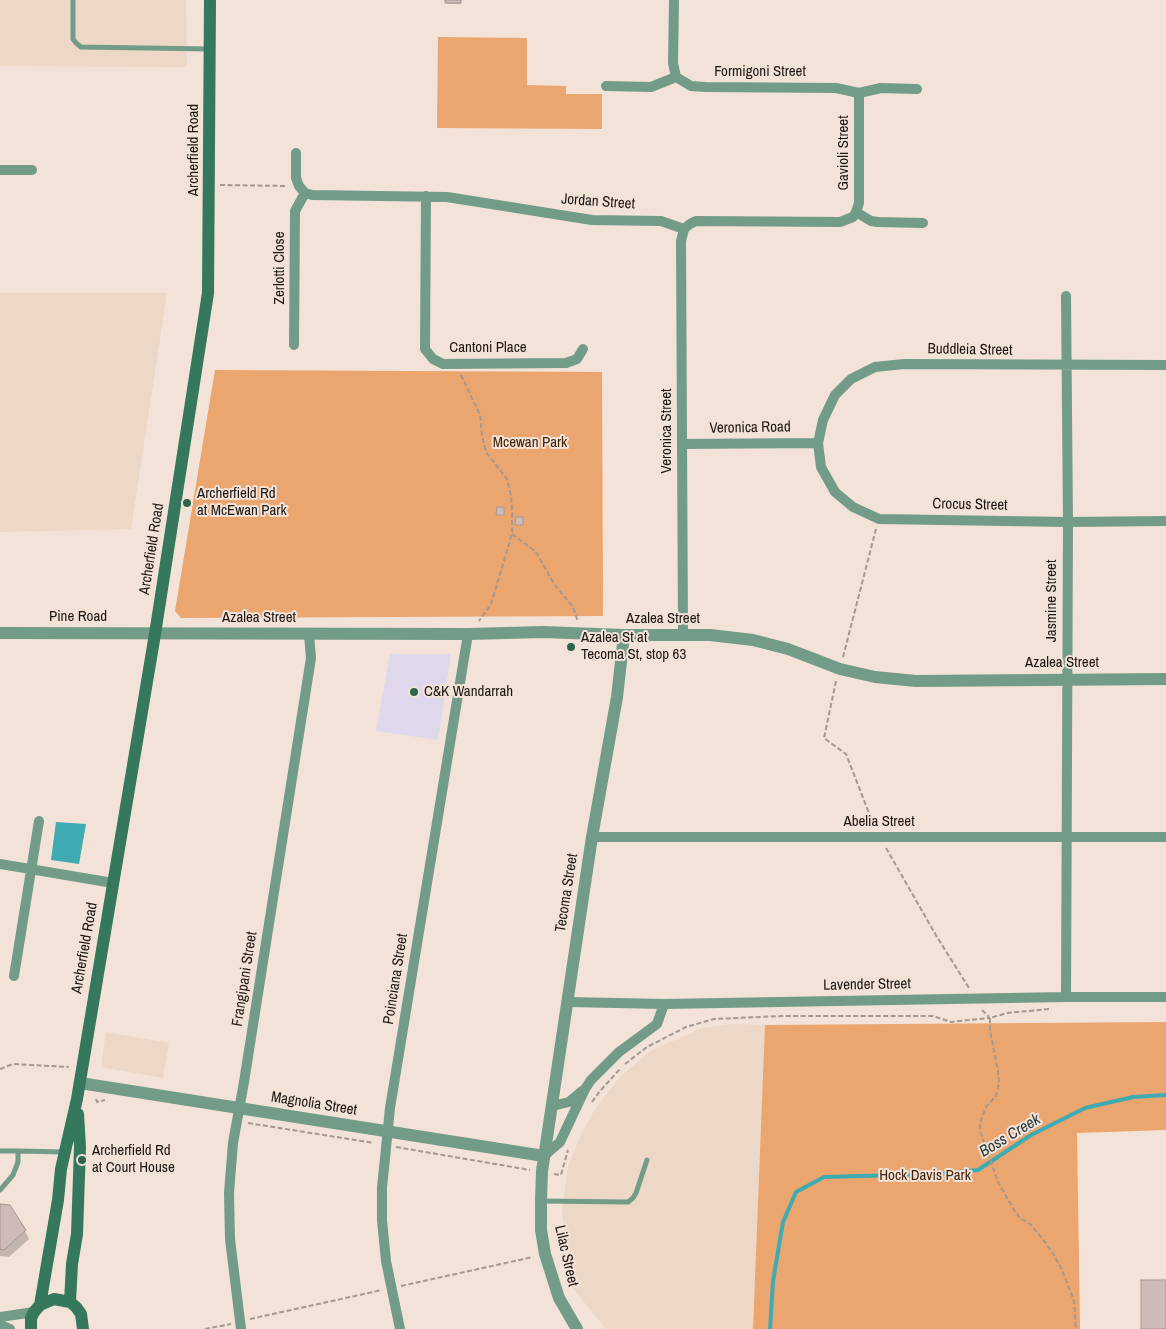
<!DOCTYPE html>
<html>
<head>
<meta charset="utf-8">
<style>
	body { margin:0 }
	canvas { display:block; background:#f2e2d7 }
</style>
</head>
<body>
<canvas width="1166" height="1329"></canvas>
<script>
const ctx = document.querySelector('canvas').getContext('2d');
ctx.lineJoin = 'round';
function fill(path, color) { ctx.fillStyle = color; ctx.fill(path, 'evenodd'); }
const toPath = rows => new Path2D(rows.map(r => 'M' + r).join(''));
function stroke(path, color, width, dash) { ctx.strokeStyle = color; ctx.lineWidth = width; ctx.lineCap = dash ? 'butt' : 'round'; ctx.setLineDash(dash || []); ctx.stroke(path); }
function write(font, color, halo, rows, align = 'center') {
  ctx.font = font + ' "Archivo Narrow",sans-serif'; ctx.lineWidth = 4; ctx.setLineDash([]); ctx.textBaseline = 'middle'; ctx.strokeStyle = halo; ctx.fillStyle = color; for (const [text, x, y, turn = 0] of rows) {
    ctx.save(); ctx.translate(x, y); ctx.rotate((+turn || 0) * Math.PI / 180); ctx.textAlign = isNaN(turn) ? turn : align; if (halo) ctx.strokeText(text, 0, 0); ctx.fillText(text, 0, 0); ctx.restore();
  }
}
fill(toPath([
	[0,0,186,0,187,67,0,66],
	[0,293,167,293,131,529,0,532],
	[731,1024,765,1025,753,1329,606,1329,572,1287,562,1212,568,1166,583,1130,597,1106,620,1077,652,1050,703,1028],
	[106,1032,169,1043,163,1078,101,1067]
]), '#edd7c6');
fill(toPath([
	[390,654,451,654,438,740,376,731]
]), '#dfd8ed');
fill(toPath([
	[438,37,527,38,527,85,566,86,566,94,602,94,602,129,437,128],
	[215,370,602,372,603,616,181,618,175,611],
	[1166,1022,1166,1130,1077,1133,1080,1329,753,1329,765,1025]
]), '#eba56e');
fill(toPath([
	[56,822,86,824,79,864,51,860]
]), '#3eaab1');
fill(toPath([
	[447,0,461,0,461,4,447,4],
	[0,1206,25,1231,29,1239,9,1257,0,1256]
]), '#0003');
stroke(toPath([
	[770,1329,773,1281,783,1222,796,1192,824,1177,939,1174,978,1170,1031,1135,1085,1108,1133,1097,1166,1095]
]), '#3eaab1', 4);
const building = toPath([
	[445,0,461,0,461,3,445,3,445,0],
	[497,507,504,507,504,515,496,515,497,507],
	[516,517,523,517,523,525,515,525,516,517],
	[0,1204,10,1205,26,1230,4,1250,0,1249,0,1204],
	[1141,1280,1166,1280,1166,1329,1141,1329,1141,1280]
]);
fill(building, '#cebbb7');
stroke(building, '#a89591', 1);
stroke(toPath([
	[220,185,287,186],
	[461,375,480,415,482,436,486,452,507,479,511,496,512,510,512,534,491,604,479,621],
	[512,534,536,552,554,584,573,607,578,622],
	[843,657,876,529],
	[836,681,824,738,846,754,874,826],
	[886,848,937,937,969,988],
	[1049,1009,1007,1013,990,1018,990,1031,998,1071,999,1084,996,1096,986,1107,983,1115,980,1122,980,1131,998,1182,1014,1210,1020,1218,1030,1224,1042,1238,1054,1255,1062,1270,1074,1301,1076,1329],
	[982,1010,989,1017],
	[625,1064,647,1047,686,1027,714,1019,782,1016,933,1016,951,1022,990,1018],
	[0,1069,13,1064,69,1067],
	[96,1099,97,1102,105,1100],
	[592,1102,600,1091,620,1069],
	[248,1123,374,1143],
	[396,1147,530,1170],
	[554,1174,561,1175,568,1150],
	[401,1286,533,1257],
	[250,1319,382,1290],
	[205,1329,231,1324]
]), '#a4988f', 2, [5, 2.5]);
stroke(toPath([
	[73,0,73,39,76,43,81,47,210,49],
	[0,1151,18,1151],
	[0,1190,13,1175,18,1162,18,1151,65,1152],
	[541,1201,628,1202,633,1198,636,1193,647,1160]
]), '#729c88', 5);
stroke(toPath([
	[674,0,673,63,676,77],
	[606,86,651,87,676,77,691,86,705,87,836,88,859,93,881,88,917,89],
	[296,153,296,178,299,186,305,193,312,195,447,197,592,220,661,221,684,229,690,224,696,221,840,222,853,217,856,212,871,221,878,222,923,223],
	[0,170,32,170],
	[426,196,425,349,433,359,443,364,566,363,577,359,583,349],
	[856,212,859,203,859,93],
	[294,345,295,211,305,193],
	[1166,365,904,364,875,367,851,379,835,395,823,420,818,443,821,467,835,492,853,507,879,519,1068,522,1166,521],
	[682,444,818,443],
	[683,634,681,241,684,229],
	[592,837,1166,837],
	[0,864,113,883],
	[14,976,39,821],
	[1066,997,1068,522,1066,296],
	[568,1002,664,1004,1066,997,1166,997],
	[552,1106,569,1102,582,1091],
	[544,1156,560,1142,585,1089,591,1080,619,1052,657,1024,664,1004],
	[0,1317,34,1312],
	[0,1325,10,1329],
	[241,1329,230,1239,229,1193,233,1143,244,1082,311,658,309,634],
	[400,1329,386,1261,382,1220,382,1188,390,1108,468,634]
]), '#729c88', 10);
stroke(toPath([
	[0,633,468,634,543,632,624,635,710,635,753,640,788,649,840,669,875,677,916,681,1166,679],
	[80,1083,544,1156],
	[577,1329,559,1298,545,1254,541,1230,541,1201,542,1171,592,837,617,697,624,635]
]), '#729c88', 12);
stroke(toPath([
	[70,1302,72,1264,77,1234,80,1147,78,1114],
	[40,1305,58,1200,61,1169,77,1099,155,634,208,293,210,0],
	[31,1329,31,1318,34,1312,40,1305,54,1299,70,1302,76,1307,81,1314,83,1329]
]), '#35785c', 12);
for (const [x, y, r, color] of [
	[187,503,5,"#2e644a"],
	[571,647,5,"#2e644a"],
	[414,692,5,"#2e644a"],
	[82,1160,5,"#2e644a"]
]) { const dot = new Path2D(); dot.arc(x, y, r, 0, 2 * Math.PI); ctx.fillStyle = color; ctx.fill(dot); stroke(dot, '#f2e2d7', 2); }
write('15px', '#1d1713', '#f2e2d7', [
	["Formigoni Street",760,72],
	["Archerfield Road",194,150,-90],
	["Gavioli Street",844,153,-90],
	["Jordan Street",598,202,4],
	["Zerlotti Close",280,268,-90],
	["Cantoni Place",488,348],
	["Buddleia Street",970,350,1],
	["Veronica Road",750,428,-1],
	["Veronica Street",667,431,-90],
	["Crocus Street",970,505,1],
	["Archerfield Road",152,549,-81],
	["Jasmine Street",1052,601,-90],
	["Pine Road",78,617],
	["Azalea Street",259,618],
	["Azalea Street",663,619],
	["Azalea Street",1062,663],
	["Abelia Street",879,822],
	["Tecoma Street",567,893,-81],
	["Archerfield Road",85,948,-80],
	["Frangipani Street",245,979,-81],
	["Poinciana Street",396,979,-81],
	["Lavender Street",867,985,-1],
	["Magnolia Street",314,1104,9],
	["Lilac Street",566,1256,77]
]);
write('15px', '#422308', '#f2e2d7', [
	["Mcewan Park",530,443],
	["Hock Davis Park",925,1176]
]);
write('15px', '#1d1713', '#f2e2d7', [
	["Archerfield Rd",197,494],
	["at McEwan Park",197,511],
	["Azalea St at",581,638],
	["Tecoma St, stop 63",581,655],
	["C&K Wandarrah",424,692],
	["Archerfield Rd",92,1151],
	["at Court House",92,1168]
], 'left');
write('italic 16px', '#243c3d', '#f2e2d7', [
	["Boss Creek",1010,1136,-31]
]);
</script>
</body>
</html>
